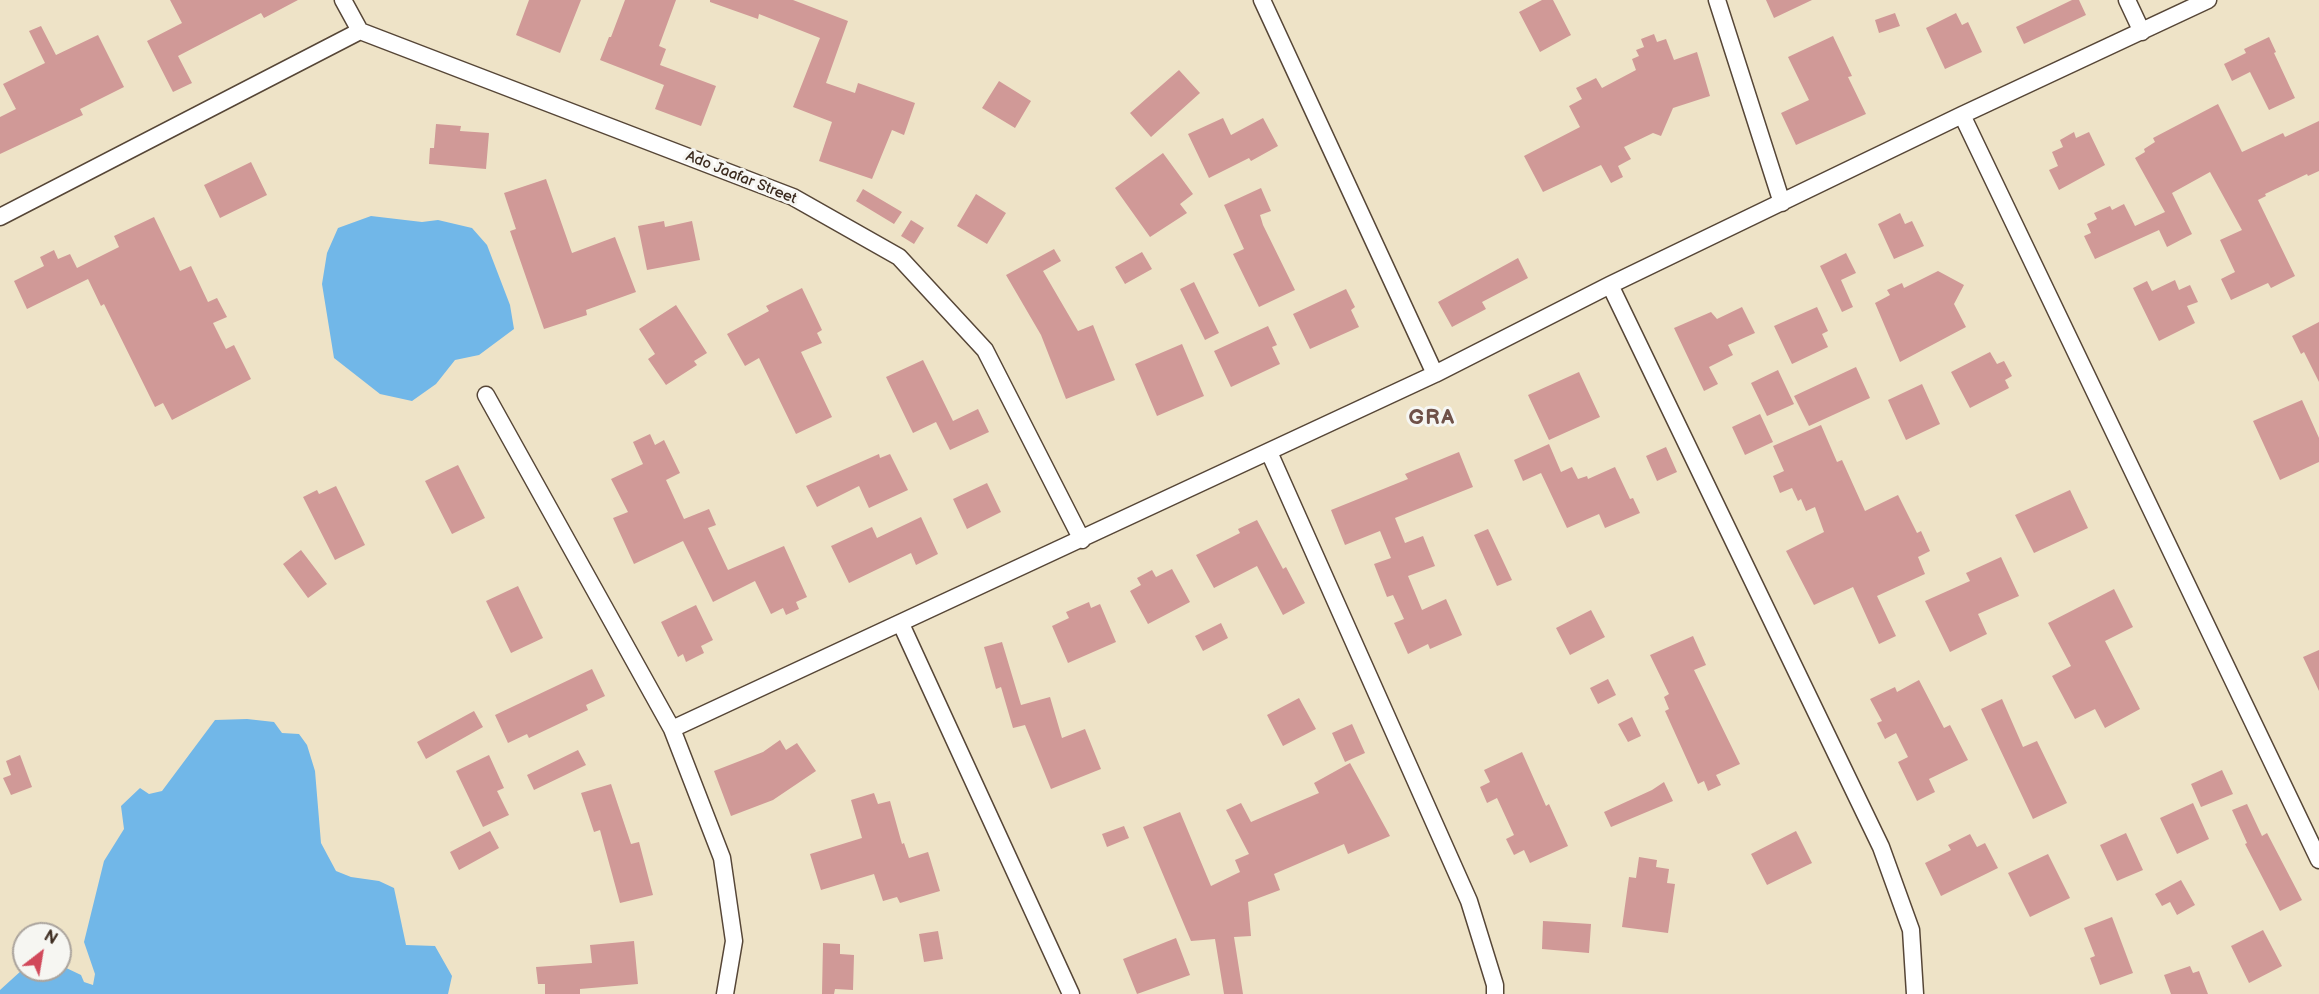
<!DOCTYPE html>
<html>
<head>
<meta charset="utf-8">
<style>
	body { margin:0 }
	#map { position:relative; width:2319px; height:994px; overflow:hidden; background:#eee3c7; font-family:"Balsamiq Sans",sans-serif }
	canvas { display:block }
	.north { position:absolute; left:12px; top:922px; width:60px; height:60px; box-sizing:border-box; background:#f6f6f2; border:2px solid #aba49d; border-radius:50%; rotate:31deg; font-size:16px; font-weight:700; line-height:24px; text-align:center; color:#3b2a1e }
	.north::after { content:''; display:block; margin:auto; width:21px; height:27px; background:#d1495b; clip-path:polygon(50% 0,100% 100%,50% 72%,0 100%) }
</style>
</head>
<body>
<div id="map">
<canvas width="2319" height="994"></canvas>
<div class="north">N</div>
</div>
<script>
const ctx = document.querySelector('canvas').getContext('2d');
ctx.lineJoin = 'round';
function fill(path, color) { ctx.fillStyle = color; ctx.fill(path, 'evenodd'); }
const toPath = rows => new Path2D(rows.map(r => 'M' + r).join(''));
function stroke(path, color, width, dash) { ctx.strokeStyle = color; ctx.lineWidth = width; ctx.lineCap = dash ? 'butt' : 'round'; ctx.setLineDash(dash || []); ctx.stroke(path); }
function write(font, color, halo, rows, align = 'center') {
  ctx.font = font + ' "Balsamiq Sans",sans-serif'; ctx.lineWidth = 6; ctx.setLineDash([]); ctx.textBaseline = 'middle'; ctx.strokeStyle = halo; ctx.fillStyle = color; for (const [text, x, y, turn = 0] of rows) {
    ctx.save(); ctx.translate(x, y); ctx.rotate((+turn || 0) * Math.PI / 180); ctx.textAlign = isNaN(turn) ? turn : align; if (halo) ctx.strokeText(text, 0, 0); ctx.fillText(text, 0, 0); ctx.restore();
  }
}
fill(toPath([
	[371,216,422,222,438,220,472,228,487,245,510,305,514,329,479,355,455,360,436,384,412,401,380,394,334,358,322,284,327,253,338,228],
	[247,719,274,722,282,733,299,734,307,745,315,771,321,843,336,871,351,877,379,881,394,888,406,945,435,946,452,976,448,994,0,994,0,990,22,970,29,973,33,970,60,970,60,965,81,975,84,982,93,985,95,974,84,942,104,861,124,829,121,806,140,788,149,794,162,791,215,720]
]), '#71b7e8');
fill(toPath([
	[170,0,298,0,264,18,261,13,178,56,192,83,173,92,147,41,182,23],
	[529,0,581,0,560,53,516,35],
	[625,0,676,0,659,46,666,49,660,65,716,86,701,126,655,109,664,85,600,60,609,37,611,37],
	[710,0,793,0,848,21,826,83,855,93,858,83,915,103,904,135,892,130,872,179,819,161,832,122,793,107,820,38,759,14,758,19,710,2],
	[1542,0,1553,0,1571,35,1540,52,1519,12],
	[1766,0,1812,0,1774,18],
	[2072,0,2079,0,2086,15,2024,44,2016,27],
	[1895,13,1900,26,1879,33,1875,20],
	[1956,13,1962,25,1968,22,1982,52,1945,69,1926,28],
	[41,26,56,55,98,35,124,87,80,109,83,115,0,154,0,117,16,109,3,84,45,63,29,31],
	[1654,34,1657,42,1666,39,1674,60,1697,52,1710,96,1673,108,1661,136,1653,133,1624,147,1631,159,1618,166,1623,177,1611,183,1601,165,1543,192,1524,156,1580,127,1569,106,1582,99,1576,88,1596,78,1602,88,1636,70,1632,59,1639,56,1636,50,1644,47,1641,39],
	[1833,36,1852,76,1848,77,1866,114,1796,145,1781,113,1809,100,1788,57],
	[2269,37,2276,52,2274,53,2295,98,2269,110,2250,72,2232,81,2224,64,2246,53,2244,49],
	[1179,70,1200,93,1151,137,1130,113],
	[999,81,1031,101,1015,128,982,108],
	[2218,104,2242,152,2283,133,2285,137,2319,121,2319,171,2308,176,2307,174,2265,194,2266,196,2258,200,2295,276,2271,288,2268,283,2231,300,2221,279,2235,272,2220,240,2242,230,2210,172,2172,193,2192,234,2167,247,2159,230,2095,259,2084,236,2091,233,2087,224,2097,219,2094,213,2110,206,2112,210,2124,204,2135,226,2165,212,2135,158,2145,152,2144,149,2155,142,2153,138],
	[1223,118,1231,135,1263,118,1278,146,1251,161,1249,158,1209,178,1188,134],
	[436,124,461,126,460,131,489,133,486,169,429,164,430,148,434,148],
	[2074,132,2076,138,2089,132,2105,165,2059,190,2049,170,2058,166,2052,152,2063,147,2060,140],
	[1163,153,1193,194,1180,204,1187,213,1150,237,1115,188],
	[251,162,267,195,220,218,204,185],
	[546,179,572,253,615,237,636,292,586,310,587,315,544,329,510,231,516,229,504,193],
	[1261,188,1271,211,1260,215,1263,225,1295,290,1259,307,1233,254,1244,249,1224,205],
	[863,189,902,212,894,224,856,201],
	[976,194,1006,213,987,244,957,226],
	[1900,213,1905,224,1912,221,1924,246,1894,259,1878,224],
	[154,217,180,271,191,266,208,302,217,298,227,317,213,323,226,349,234,345,251,379,172,420,163,403,155,407,104,304,101,306,88,279,27,309,14,281,44,266,40,257,54,250,58,259,70,254,77,268,119,247,114,236],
	[911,220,924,228,914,244,901,236],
	[664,221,665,227,692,221,700,260,647,270,638,226],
	[1054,249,1061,261,1043,271,1078,331,1093,325,1115,380,1066,399,1041,335,1006,275],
	[1142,252,1152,269,1125,284,1115,267],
	[1846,253,1856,273,1841,280,1853,307,1842,312,1820,266],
	[1518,258,1528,278,1482,302,1486,309,1452,327,1438,302],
	[1938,271,1964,285,1954,304,1966,327,1900,362,1875,303,1890,295,1887,290,1902,283,1904,288],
	[2175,280,2179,290,2190,285,2198,302,2187,306,2195,323,2159,341,2133,288,2147,281,2152,291],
	[1194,282,1219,333,1205,340,1180,289],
	[802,288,822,330,817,333,822,343,801,352,832,417,796,434,759,358,745,366,727,334,769,311,766,306],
	[1346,289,1355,307,1351,310,1359,327,1310,349,1293,314],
	[676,305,707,353,694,361,697,365,666,385,648,359,655,354,639,329],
	[1742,307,1755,333,1728,345,1733,355,1709,367,1718,384,1704,391,1674,328,1711,312,1717,319],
	[1817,307,1828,331,1822,334,1828,347,1792,364,1774,326],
	[2319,322,2319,382,2304,352,2301,354,2292,336],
	[1268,326,1277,345,1272,347,1280,364,1231,387,1214,351],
	[1182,344,1204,396,1157,416,1135,364],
	[1990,352,1997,364,2004,361,2012,376,2005,380,2009,388,1970,408,1951,372],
	[923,360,953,421,978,409,989,432,950,450,936,422,913,433,886,377],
	[1856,367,1870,398,1809,426,1794,396],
	[1778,370,1794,404,1767,416,1751,383],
	[1579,372,1600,417,1549,440,1528,395],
	[1922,384,1940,424,1906,440,1888,400],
	[2302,400,2319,438,2319,462,2280,480,2253,421],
	[1760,414,1773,442,1745,455,1732,427],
	[1821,425,1837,462,1842,460,1865,511,1898,495,1917,533,1921,531,1930,551,1918,557,1925,574,1877,596,1896,636,1879,644,1853,587,1814,605,1786,551,1824,532,1815,507,1806,511,1801,499,1798,501,1792,488,1780,493,1773,476,1784,471,1773,446],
	[650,434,655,445,664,440,680,473,666,480,684,519,709,509,716,525,708,528,728,570,784,546,807,597,796,602,799,609,786,615,783,608,771,614,755,581,713,602,683,541,634,564,613,518,628,512,611,479,643,464,633,442],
	[1549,444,1561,472,1572,467,1578,479,1587,476,1588,479,1615,467,1630,499,1633,498,1640,513,1605,528,1599,514,1567,528,1541,473,1523,481,1514,460],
	[1666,447,1677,472,1657,481,1646,456],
	[1459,452,1473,487,1395,518,1405,543,1423,536,1435,566,1408,576,1422,610,1446,599,1462,635,1430,649,1428,644,1408,654,1394,623,1404,619,1393,595,1387,597,1374,564,1391,558,1380,531,1345,545,1331,510,1408,479,1405,474],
	[879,454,880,458,890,454,908,490,869,508,859,486,817,507,806,486],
	[458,465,485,518,452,534,425,481],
	[987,483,1001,512,967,529,953,499],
	[336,486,365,545,335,560,303,497,317,490,319,494],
	[2070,490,2088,528,2034,553,2015,515],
	[921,517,938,554,916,565,911,553,849,583,831,546,872,527,877,538],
	[1257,520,1283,569,1286,567,1305,603,1283,615,1257,566,1214,588,1196,555,1240,533,1238,529],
	[1488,529,1512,580,1497,586,1474,535],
	[301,550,327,584,308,598,283,564],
	[2001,557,2019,596,1978,614,1987,634,1950,652,1925,601,1970,581,1966,573],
	[1172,569,1190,602,1148,624,1130,591,1141,585,1137,578,1152,570,1156,577],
	[518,586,543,638,511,653,486,601],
	[2114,589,2133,627,2105,641,2140,709,2105,728,2095,709,2075,719,2052,676,2071,666,2048,623],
	[1089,602,1091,608,1100,604,1116,642,1068,663,1052,626,1069,618,1066,612],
	[696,605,713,640,701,646,704,653,686,662,683,654,678,657,661,622],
	[1591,610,1605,637,1570,655,1556,628],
	[1221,623,1228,638,1203,651,1195,636],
	[1693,636,1706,665,1694,670,1740,764,1716,775,1721,785,1708,791,1704,781,1698,784,1665,711,1669,709,1664,697,1669,694,1650,655],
	[1002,642,1021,705,1050,697,1062,738,1085,729,1101,769,1051,789,1025,725,1013,728,1001,687,996,689,984,647],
	[2319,650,2319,691,2303,657],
	[592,669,605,696,586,705,588,710,529,738,527,734,508,743,495,715],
	[1608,679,1616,695,1598,704,1590,688],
	[1919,680,1944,728,1950,725,1968,760,1929,779,1935,792,1917,801,1898,762,1908,757,1896,733,1885,739,1877,723,1882,721,1870,699,1895,687,1897,692],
	[1299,698,1316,729,1283,746,1267,715],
	[2002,699,2023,747,2037,741,2067,803,2033,819,1981,709],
	[474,711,483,727,426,759,417,742],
	[1632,717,1641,736,1628,742,1618,724],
	[1352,724,1365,753,1345,762,1332,733],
	[780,740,786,750,797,743,816,771,773,800,731,816,714,771,763,752],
	[578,750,586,765,534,790,527,775],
	[1522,752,1546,806,1549,804,1568,846,1530,863,1524,850,1514,855,1506,839,1514,835,1497,798,1487,803,1480,787,1490,782,1484,770],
	[20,755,32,787,11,795,3,778,11,775,6,761],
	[489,755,504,788,497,791,509,815,483,827,456,771],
	[1350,763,1390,836,1348,854,1344,844,1274,874,1280,890,1248,902,1251,936,1234,937,1243,994,1224,994,1215,939,1191,941,1143,827,1180,812,1211,886,1240,872,1235,860,1249,854,1226,810,1241,803,1251,822,1319,793,1314,783],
	[2222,770,2233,794,2201,807,2191,784],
	[1664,782,1673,801,1611,827,1604,812,1652,790],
	[611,784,631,844,639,842,653,895,620,903,600,830,594,832,581,793],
	[874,793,878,804,890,801,902,844,904,843,909,858,928,852,940,891,900,903,897,897,883,901,874,874,821,890,810,854,862,838,851,800],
	[2193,803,2209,839,2177,854,2160,818],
	[2247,804,2262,836,2267,833,2302,900,2280,911,2245,844,2247,843,2232,810],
	[1124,826,1129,838,1107,847,1102,834],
	[490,831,499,848,459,870,450,852],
	[1796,831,1812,863,1767,885,1751,854],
	[2126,833,2143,870,2117,881,2100,845],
	[1970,834,1977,847,1985,843,1998,868,1941,896,1925,863,1951,850,1948,845],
	[2048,854,2070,898,2030,917,2008,873],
	[1639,857,1657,860,1656,867,1669,869,1667,883,1675,884,1668,933,1622,927,1629,877,1636,878],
	[2181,880,2195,905,2177,915,2170,902,2162,906,2155,894],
	[2112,917,2133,973,2100,985,2090,958,2095,956,2084,928],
	[1543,921,1591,924,1589,953,1542,949],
	[2263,930,2282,966,2249,983,2231,946],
	[938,931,943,959,924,962,919,934],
	[1176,938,1190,975,1137,994,1123,959],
	[634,941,638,984,580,989,580,994,545,994,545,984,538,984,536,967,592,963,590,945],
	[823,943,840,944,840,954,854,955,853,990,835,989,834,994,822,994],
	[2190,966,2193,973,2199,971,2208,994,2171,994,2164,975]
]), '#d09997');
const minor = toPath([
	[343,0,360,31,793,197,899,257,985,350,1082,540],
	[1262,0,1435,374],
	[1717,0,1782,203],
	[2127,0,2142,32],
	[1962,115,2319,860],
	[0,217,360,31],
	[1610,285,1881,847,1911,930,1915,994],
	[486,395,672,729,722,858,734,941,725,994],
	[1269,452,1469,901,1495,985,1495,994],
	[901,624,1071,994],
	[672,729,1435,374,1610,285,1962,115,2208,0]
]);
stroke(minor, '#564637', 19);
stroke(minor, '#fff', 16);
write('15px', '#3b2a1e', '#f6f6f2', [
	["Ado Jaafar Street",741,178,22]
]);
ctx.letterSpacing = '1.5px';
write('bold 21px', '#6f5148', '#f6f6f2', [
	["GRA",1432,419]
]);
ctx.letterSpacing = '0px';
</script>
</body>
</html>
